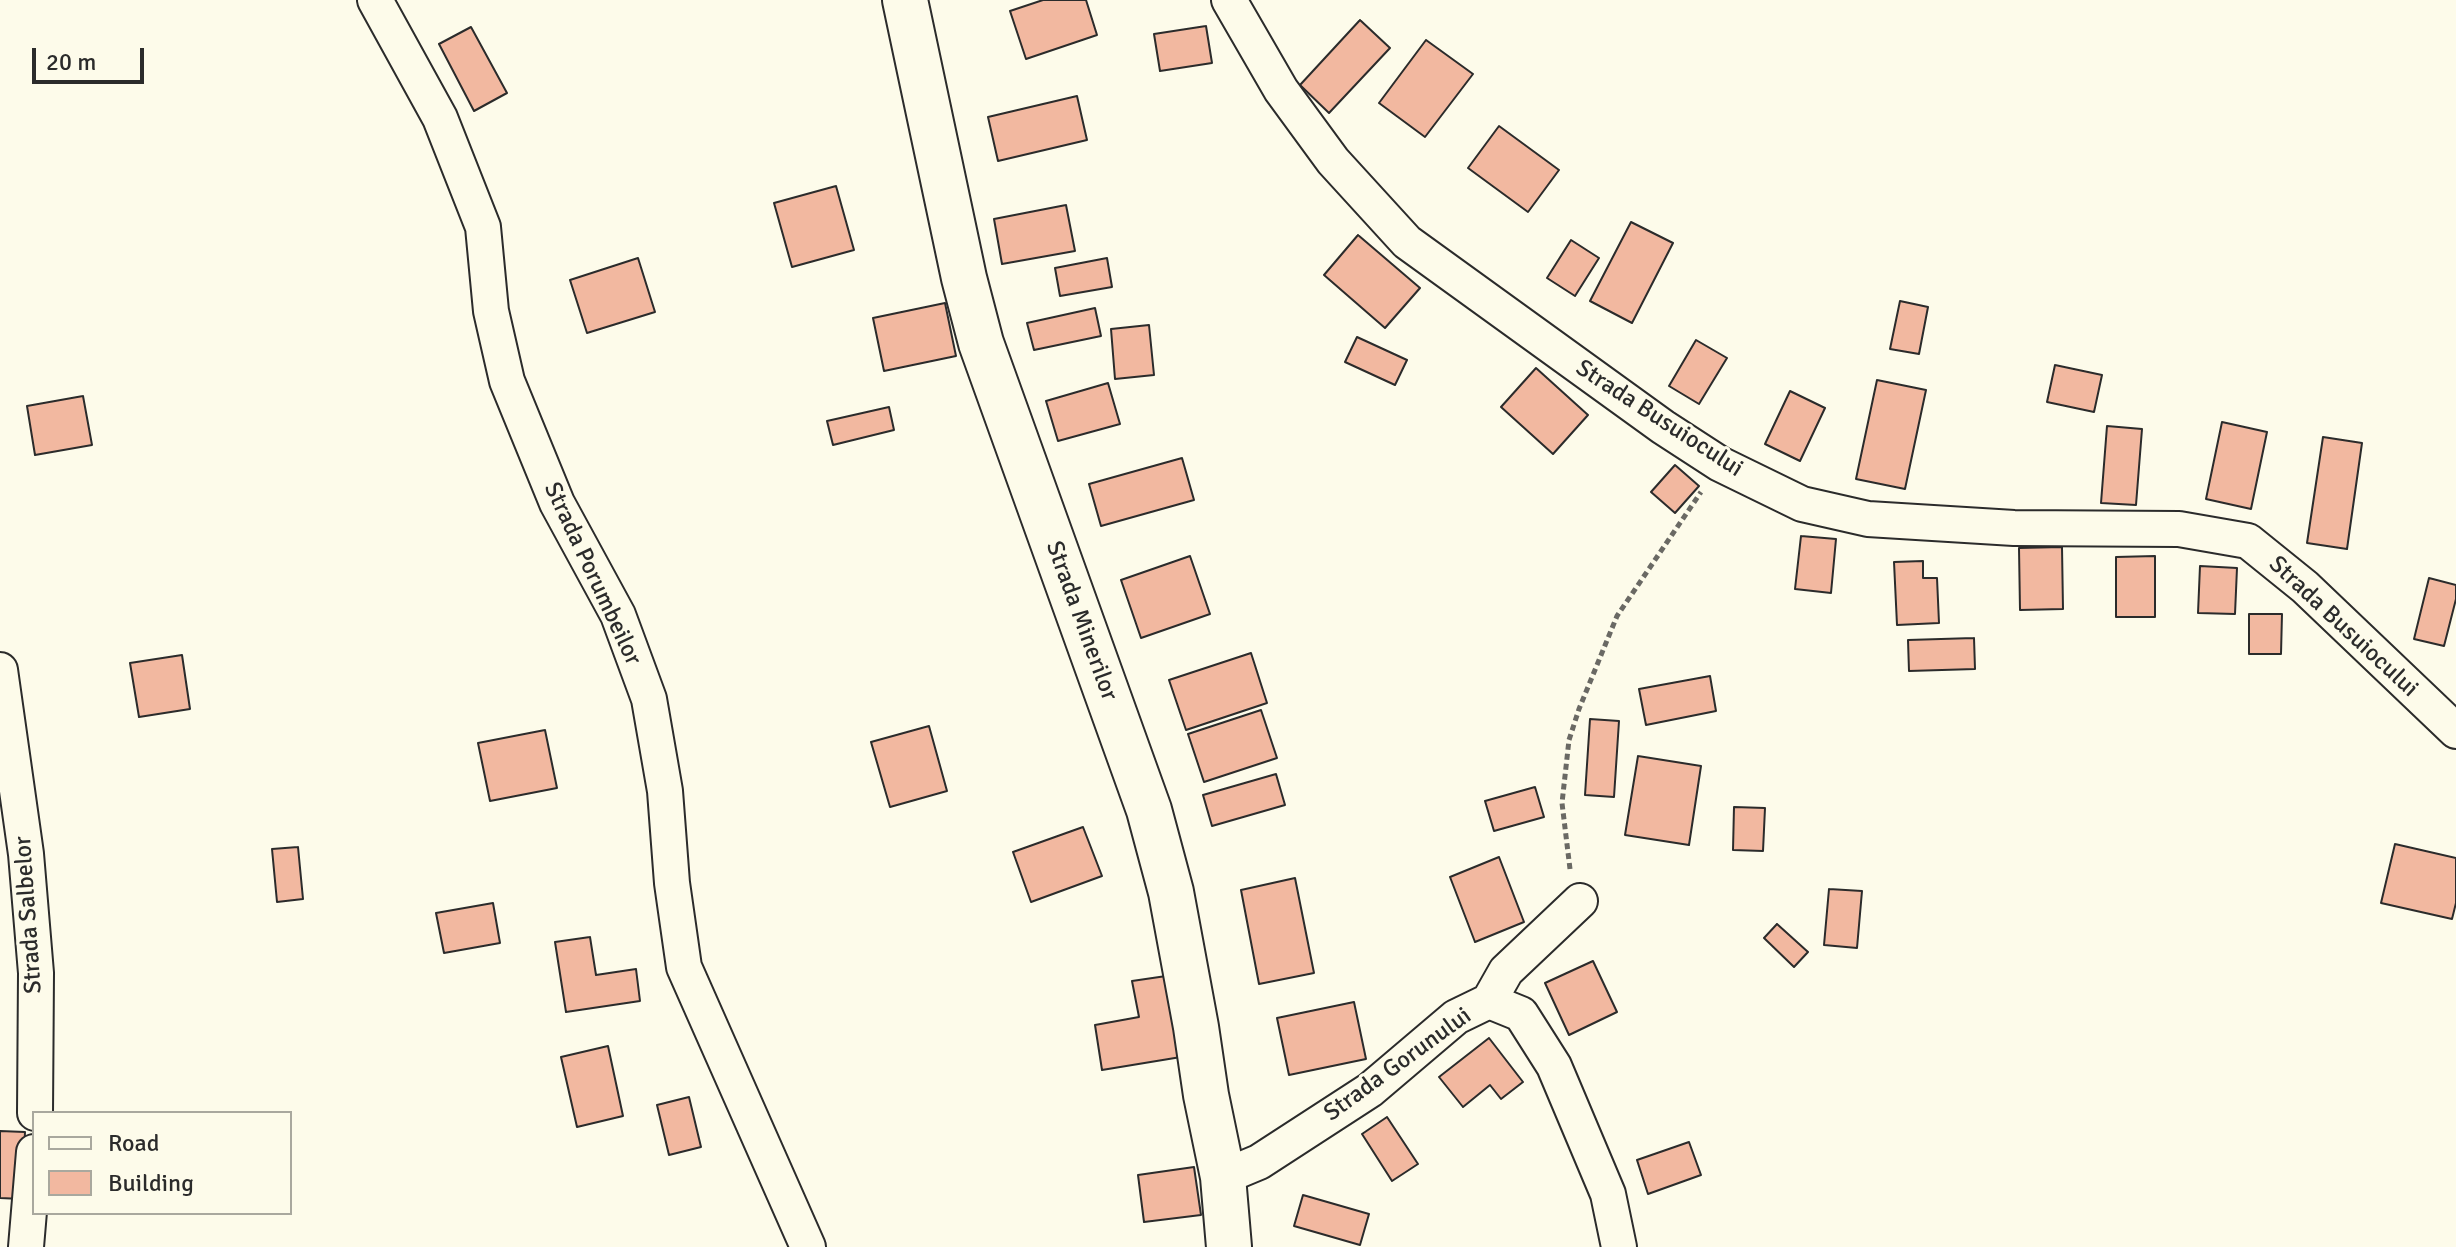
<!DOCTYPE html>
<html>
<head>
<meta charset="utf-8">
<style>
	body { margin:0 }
	#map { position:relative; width:2456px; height:1247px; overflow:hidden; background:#fdfbea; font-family:Signika,sans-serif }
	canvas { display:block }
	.legend { position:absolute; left:32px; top:1111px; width:260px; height:104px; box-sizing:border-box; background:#fdfbea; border:2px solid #a9a89e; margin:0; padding:10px 14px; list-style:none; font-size:24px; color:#2b2b2b }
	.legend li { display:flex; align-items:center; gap:16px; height:40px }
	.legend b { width:40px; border:2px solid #a9a89e }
	.scale { position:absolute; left:32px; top:48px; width:112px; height:36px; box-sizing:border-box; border:4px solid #2b2b2b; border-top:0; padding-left:10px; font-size:24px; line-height:28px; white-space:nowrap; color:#2b2b2b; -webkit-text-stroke:6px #fdfbea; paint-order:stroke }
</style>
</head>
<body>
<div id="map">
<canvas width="2456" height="1247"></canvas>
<ul class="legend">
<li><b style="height:10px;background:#fdfbea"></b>Road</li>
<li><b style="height:22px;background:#f2b8a0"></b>Building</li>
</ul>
<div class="scale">20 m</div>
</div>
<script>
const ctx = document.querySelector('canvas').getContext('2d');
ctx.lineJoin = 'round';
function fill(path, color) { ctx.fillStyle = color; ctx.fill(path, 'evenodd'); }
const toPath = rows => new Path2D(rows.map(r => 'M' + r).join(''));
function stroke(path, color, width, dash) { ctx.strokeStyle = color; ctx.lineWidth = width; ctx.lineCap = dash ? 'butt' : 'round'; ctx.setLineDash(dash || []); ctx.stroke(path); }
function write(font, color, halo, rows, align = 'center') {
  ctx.font = font + ' Signika,sans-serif'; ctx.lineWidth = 6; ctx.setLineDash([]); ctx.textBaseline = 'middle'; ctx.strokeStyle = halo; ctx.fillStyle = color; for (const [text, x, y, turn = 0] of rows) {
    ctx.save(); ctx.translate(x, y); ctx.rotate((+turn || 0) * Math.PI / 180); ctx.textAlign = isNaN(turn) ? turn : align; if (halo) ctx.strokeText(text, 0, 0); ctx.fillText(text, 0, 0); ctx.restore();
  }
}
const building = toPath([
	[1043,0,1086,0,1097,35,1026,59,1010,11,1043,0],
	[1360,20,1390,48,1329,113,1300,85,1360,20],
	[1206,26,1212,63,1160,71,1154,34,1206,26],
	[471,27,507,93,474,111,439,44,471,27],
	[1426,40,1473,74,1425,137,1379,103,1426,40],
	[1077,96,1087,140,998,161,988,117,1077,96],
	[1499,126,1559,170,1528,212,1468,168,1499,126],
	[836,186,854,250,792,267,774,203,836,186],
	[1066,205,1075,251,1002,264,994,219,1066,205],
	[1631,222,1673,243,1632,323,1590,301,1631,222],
	[1358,235,1420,288,1385,328,1324,275,1358,235],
	[1571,240,1599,258,1575,296,1547,278,1571,240],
	[638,258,655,312,587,333,570,280,638,258],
	[1107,258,1112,287,1060,296,1055,268,1107,258],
	[1900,301,1928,307,1919,354,1890,349,1900,301],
	[945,303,956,356,884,371,873,318,945,303],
	[1095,308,1101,336,1034,350,1027,323,1095,308],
	[1149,325,1154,375,1115,379,1111,329,1149,325],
	[1357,337,1407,360,1395,385,1345,362,1357,337],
	[1696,340,1727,358,1699,404,1669,386,1696,340],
	[2055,365,2102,375,2094,412,2047,402,2055,365],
	[1536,368,1588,415,1553,454,1501,407,1536,368],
	[1877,380,1926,390,1905,489,1856,479,1877,380],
	[1108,383,1120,424,1058,441,1046,401,1108,383],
	[1790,391,1825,408,1800,461,1765,444,1790,391],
	[83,396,92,445,35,455,27,406,83,396],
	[889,407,894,430,833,445,827,421,889,407],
	[2222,422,2267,432,2251,509,2206,499,2222,422],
	[2107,426,2142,429,2136,505,2101,503,2107,426],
	[2323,437,2362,443,2347,549,2307,543,2323,437],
	[1182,458,1194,500,1101,526,1089,484,1182,458],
	[1675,465,1699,486,1675,513,1651,492,1675,465],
	[1801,536,1836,539,1831,593,1795,589,1801,536],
	[2062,547,2063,609,2020,610,2019,548,2062,547],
	[1190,556,1210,614,1141,638,1121,580,1190,556],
	[2155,556,2155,617,2116,617,2116,557,2155,556],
	[1923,561,1923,578,1937,578,1939,623,1897,625,1894,562,1923,561],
	[2200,566,2237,568,2235,614,2198,613,2200,566],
	[2429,578,2456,585,2456,599,2444,646,2414,639,2429,578],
	[2249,614,2282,614,2281,654,2249,654,2249,614],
	[1974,638,1975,669,1909,671,1908,640,1974,638],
	[1251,653,1267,703,1186,730,1169,680,1251,653],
	[182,655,190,709,139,717,130,663,182,655],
	[1710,676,1716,711,1646,725,1639,689,1710,676],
	[1261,710,1277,758,1204,782,1188,734,1261,710],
	[1590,719,1619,721,1614,797,1585,795,1590,719],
	[929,726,947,791,890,807,871,742,929,726],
	[545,730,557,788,490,801,478,743,545,730],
	[1638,756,1701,766,1689,845,1625,835,1638,756],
	[1276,774,1285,805,1212,826,1203,795,1276,774],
	[1535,787,1544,817,1494,831,1485,801,1535,787],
	[1734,807,1765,808,1763,851,1733,850,1734,807],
	[1083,827,1102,876,1031,902,1013,852,1083,827],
	[2395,844,2456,858,2456,903,2452,919,2381,903,2395,844],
	[298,847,303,899,277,902,272,849,298,847],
	[1499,857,1524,922,1475,942,1450,877,1499,857],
	[1295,878,1314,973,1259,984,1241,890,1295,878],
	[1829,889,1862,891,1857,948,1824,945,1829,889],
	[493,903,500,943,444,953,436,913,493,903],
	[1777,924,1808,952,1794,967,1764,938,1777,924],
	[590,937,596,975,636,969,640,1001,566,1012,555,942,590,937],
	[1593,961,1617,1012,1569,1035,1545,983,1593,961],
	[1173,975,1187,1056,1102,1070,1095,1025,1139,1017,1132,981,1173,975],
	[1354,1002,1366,1059,1289,1075,1277,1018,1354,1002],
	[1489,1038,1523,1082,1501,1099,1490,1085,1463,1107,1439,1077,1489,1038],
	[608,1046,623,1116,577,1127,561,1057,608,1046],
	[689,1097,701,1147,669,1155,657,1105,689,1097],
	[1387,1117,1418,1164,1392,1181,1362,1134,1387,1117],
	[0,1131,25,1132,22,1199,0,1198,0,1131],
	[1689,1142,1701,1175,1648,1194,1637,1160,1689,1142],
	[1194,1167,1201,1215,1144,1222,1138,1175,1194,1167],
	[1303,1195,1369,1214,1360,1245,1294,1226,1303,1195]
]);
fill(building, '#f2b8a0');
stroke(building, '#2b2b2b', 2);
const street = toPath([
	[375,0,440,118,483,227,491,311,507,381,557,503,618,615,649,699,665,791,672,883,684,967,808,1247],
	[1229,0,1281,90,1333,161,1407,242,1663,427,1720,464,1802,504,1868,519,2014,528,2179,529,2248,541,2305,587,2456,731],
	[0,670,26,854,36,973,35,1113],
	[1489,1001,1506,971,1580,901],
	[1223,1177,1259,1162,1370,1090,1456,1017,1489,1001,1521,1014,1554,1066,1608,1194,1619,1247],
	[26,1247,34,1152]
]);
const secondary = toPath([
	[905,0,964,278,981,343,1149,810,1171,892,1196,1027,1206,1095,1223,1177,1229,1247]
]);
stroke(street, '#2b2b2b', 38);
stroke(secondary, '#2b2b2b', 48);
stroke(toPath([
	[1570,869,1562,803,1569,740,1579,709,1617,616,1701,492]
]), '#6a6964', 5, [6, 4]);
stroke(street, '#fdfbea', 34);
stroke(secondary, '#fdfbea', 44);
write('24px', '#2b2b2b', '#fdfbea', [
	["Strada Busuiocului",1659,419,33],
	["Strada Porumbeilor",592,574,65],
	["Strada Minerilor",1081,621,70],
	["Strada Busuiocului",2343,627,43],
	["Strada Salbelor",29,915,-94],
	["Strada Gorunului",1398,1065,-36]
]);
</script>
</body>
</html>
